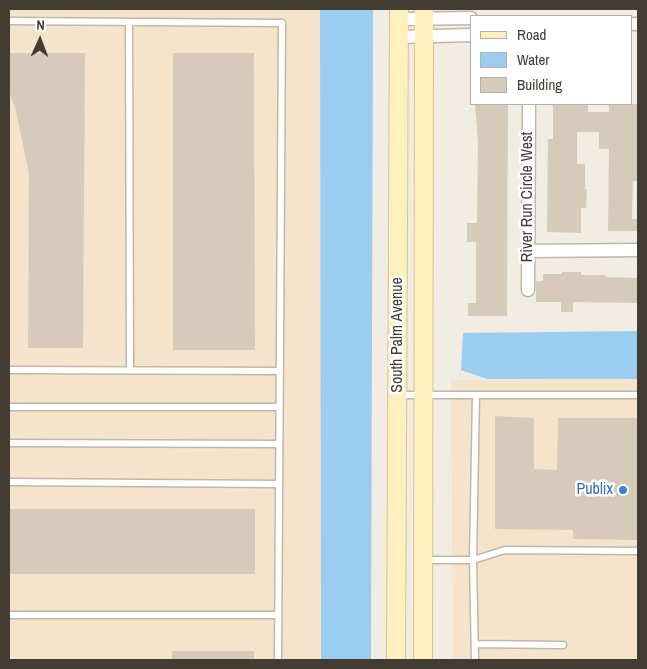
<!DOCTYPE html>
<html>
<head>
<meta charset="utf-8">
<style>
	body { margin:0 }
	#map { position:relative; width:647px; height:669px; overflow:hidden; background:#f1ede2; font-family:"Archivo Narrow",sans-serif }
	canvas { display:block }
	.frame { position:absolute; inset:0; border:10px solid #433c32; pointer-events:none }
	.legend { position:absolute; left:470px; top:15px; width:162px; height:90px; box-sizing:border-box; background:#fff; border:1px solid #b4b1ad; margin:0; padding:6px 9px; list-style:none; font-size:15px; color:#433c32 }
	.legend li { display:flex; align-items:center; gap:10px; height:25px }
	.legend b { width:25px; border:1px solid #b4b1ad }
	.north { position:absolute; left:15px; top:15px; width:50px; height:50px; -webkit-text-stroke:4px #fff; paint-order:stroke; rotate:2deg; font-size:14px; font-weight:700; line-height:20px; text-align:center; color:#433c32 }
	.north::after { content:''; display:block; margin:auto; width:18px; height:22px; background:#433c32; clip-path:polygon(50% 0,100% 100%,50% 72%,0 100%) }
</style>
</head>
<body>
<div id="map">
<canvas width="647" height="669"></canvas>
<div class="frame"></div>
<ul class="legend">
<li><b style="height:6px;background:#fff0be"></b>Road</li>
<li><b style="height:14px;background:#9bcdf1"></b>Water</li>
<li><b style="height:14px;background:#d6cbba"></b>Building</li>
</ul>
<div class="north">N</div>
</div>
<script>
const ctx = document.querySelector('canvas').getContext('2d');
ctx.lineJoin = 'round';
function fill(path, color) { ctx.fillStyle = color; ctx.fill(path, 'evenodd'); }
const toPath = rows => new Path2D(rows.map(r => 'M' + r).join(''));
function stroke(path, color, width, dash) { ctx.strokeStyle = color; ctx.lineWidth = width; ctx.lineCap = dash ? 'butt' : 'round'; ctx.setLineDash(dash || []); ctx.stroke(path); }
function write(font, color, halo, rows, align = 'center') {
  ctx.font = font + ' "Archivo Narrow",sans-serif'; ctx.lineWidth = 5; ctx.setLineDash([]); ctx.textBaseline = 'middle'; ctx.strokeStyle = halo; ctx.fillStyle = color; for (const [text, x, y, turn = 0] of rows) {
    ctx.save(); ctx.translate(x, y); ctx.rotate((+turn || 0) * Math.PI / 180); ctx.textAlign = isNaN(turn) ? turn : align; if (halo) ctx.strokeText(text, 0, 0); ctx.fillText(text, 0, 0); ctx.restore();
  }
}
fill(toPath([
	[9,9,320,9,321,660,9,660],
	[638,379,638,660,453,660,451,380]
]), '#f5e4cb');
fill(toPath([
	[320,9,373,9,371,660,321,660],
	[638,331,638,379,487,379,461,370,463,333]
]), '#9bcdf1');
fill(toPath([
	[9,53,85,53,83,348,28,348,29,174,16,111,9,91],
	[173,53,254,53,255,350,173,350],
	[475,104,508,104,507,316,468,316,468,303,476,303,476,242,467,242,467,223,477,223,478,143],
	[553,104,588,104,588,112,609,112,609,104,638,104,638,181,633,181,632,219,638,219,638,231,608,231,609,149,599,149,599,132,577,132,577,164,585,164,585,189,587,189,586,208,581,208,581,233,547,232,548,139,553,139],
	[562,272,581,272,581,275,605,275,605,277,638,278,638,303,573,302,573,312,561,312,561,302,536,302,536,281,543,281,543,274,562,274],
	[495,416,534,418,534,469,557,470,558,418,638,418,638,540,573,539,573,530,495,529],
	[9,509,255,509,255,574,9,574],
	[172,651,254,651,254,660,172,660]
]), '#d6cbba');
const service = toPath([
	[9,21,282,23,278,660],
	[129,22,130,370],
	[9,370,280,371],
	[400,395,638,395],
	[9,407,279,407],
	[9,443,279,444],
	[9,482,279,484],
	[425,560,473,560,476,395],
	[9,615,278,615],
	[475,644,563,645],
	[475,660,473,560,505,550,638,551]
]);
const minor = toPath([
	[399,19,471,18],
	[631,24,638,24],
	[399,37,471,35],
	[528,251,638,250],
	[528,290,529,104]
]);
const secondary = toPath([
	[396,660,399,9],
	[423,660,424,9]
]);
stroke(service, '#c0b7a7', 9);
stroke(minor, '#c0b7a7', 15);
stroke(secondary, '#d6c492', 20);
stroke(service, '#fff', 6);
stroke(minor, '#fff', 12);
stroke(secondary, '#fff0be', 18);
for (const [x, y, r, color] of [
	[623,490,5,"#3f7fe0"]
]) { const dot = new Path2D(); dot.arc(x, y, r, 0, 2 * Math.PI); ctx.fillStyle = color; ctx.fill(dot); stroke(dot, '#fff', 2); }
write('16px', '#433c32', '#fff', [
	["River Run Circle West",528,197,-90],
	["South Palm Avenue",398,335,-90]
]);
write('16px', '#366cbe', '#fff', [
	["Publix",613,490]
], 'right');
</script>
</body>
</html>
